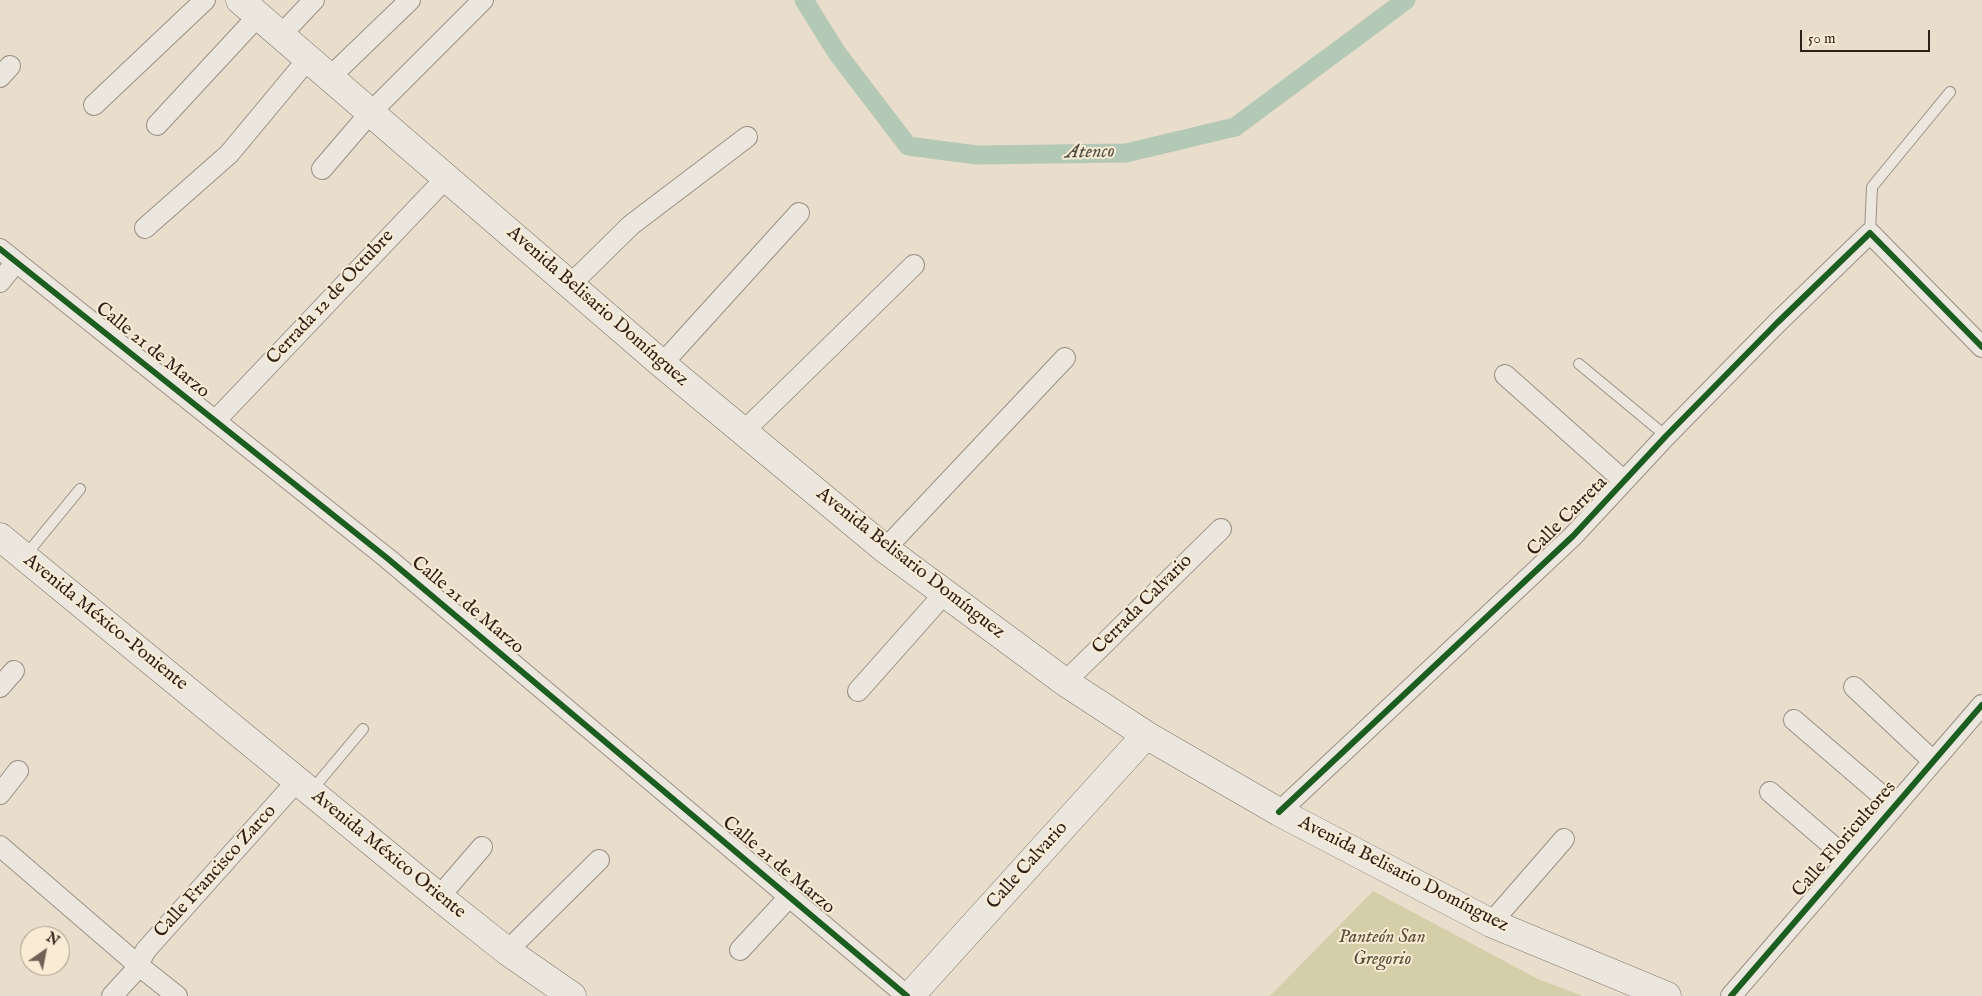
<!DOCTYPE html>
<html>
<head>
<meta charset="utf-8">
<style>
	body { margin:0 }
	#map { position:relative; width:1982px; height:996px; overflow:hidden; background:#e9decc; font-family:"IM FELL English",serif }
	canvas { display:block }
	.north { position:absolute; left:20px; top:926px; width:50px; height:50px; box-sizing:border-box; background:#f9ecd5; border:1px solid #a99a89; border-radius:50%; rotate:33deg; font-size:14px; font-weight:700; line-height:20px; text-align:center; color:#301e18 }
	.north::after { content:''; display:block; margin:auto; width:18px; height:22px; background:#716157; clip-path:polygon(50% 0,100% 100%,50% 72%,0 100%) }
	.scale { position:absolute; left:1800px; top:30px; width:130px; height:22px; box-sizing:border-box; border:2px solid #301e18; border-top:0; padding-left:6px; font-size:15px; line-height:18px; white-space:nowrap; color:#301e18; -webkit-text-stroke:4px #f9ecd5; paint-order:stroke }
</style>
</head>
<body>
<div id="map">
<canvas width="1982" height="996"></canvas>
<div class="north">N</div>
<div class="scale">50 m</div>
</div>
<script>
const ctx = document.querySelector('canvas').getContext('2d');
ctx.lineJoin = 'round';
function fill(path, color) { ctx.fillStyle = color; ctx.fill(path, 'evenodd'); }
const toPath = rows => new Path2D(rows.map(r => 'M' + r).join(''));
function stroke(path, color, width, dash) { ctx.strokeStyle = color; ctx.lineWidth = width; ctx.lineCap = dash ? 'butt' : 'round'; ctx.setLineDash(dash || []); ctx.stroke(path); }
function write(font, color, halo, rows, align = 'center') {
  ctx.font = font + ' "IM FELL English",serif'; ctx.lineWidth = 4; ctx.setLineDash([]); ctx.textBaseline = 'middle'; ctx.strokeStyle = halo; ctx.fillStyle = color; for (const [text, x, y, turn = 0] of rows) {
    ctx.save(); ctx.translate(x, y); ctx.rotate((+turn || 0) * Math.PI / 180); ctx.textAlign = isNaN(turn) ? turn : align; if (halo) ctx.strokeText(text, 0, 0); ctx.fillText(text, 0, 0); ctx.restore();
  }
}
fill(toPath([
	[1373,891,1538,979,1583,996,1270,996]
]), '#d4cea9');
stroke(toPath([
	[804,0,837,53,908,146,977,155,1126,153,1235,127,1406,0]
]), '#b4c8b6', 19);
const lane = toPath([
	[1870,233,1872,187,1950,92],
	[1579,364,1666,436],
	[25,556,80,489],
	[311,791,363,729]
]);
const street = toPath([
	[281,35,314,0],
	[0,77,10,66],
	[329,78,410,0],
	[94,105,205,0],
	[157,125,258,16],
	[322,169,370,113,483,0],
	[145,228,229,154,308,59],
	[0,249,387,558,907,996],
	[0,282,16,262],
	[571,284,631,225,747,137],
	[662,364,799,213],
	[1505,375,1624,481],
	[215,421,447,177],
	[744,431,914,265],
	[885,549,1065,358],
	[1065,682,1221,529],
	[0,687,14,671],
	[1854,687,1933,761],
	[858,691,944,594],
	[1794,720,1894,806],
	[1770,792,1848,859],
	[0,794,18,771],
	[1279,812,1573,536,1666,436,1777,323,1870,233,1982,347],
	[0,846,138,965,177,996],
	[439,897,482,847],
	[1491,923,1564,839],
	[740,950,790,896],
	[507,951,599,860],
	[112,996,133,973,146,950,297,781],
	[1731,996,1982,705]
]);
const secondary = toPath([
	[240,0,662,364,885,549,1065,682,1146,735,1279,812,1491,923,1667,996],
	[0,537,439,897,507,951,572,996],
	[910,996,1146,735]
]);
stroke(lane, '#999086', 12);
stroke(street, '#999086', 22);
stroke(secondary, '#7f776d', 29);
stroke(lane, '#ece7de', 10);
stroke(street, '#ece7de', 20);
stroke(secondary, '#ece7de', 28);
stroke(toPath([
	[0,249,387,558,907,996],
	[1279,812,1573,536,1666,436,1777,323,1870,233,1982,347],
	[1731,996,1982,705]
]), '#1b5e20', 6);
write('19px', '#301e18', '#f9ecd5', [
	["Cerrada 12 de Octubre",331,298,-47],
	["Avenida Belisario Domínguez",597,307,41],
	["Calle 21 de Marzo",152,351,39],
	["Calle Carreta",1568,517,-45],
	["Avenida Belisario Domínguez",910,564,38],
	["Cerrada Calvario",1143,605,-45],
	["Calle 21 de Marzo",467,606,40],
	["Avenida México-Poniente",105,623,39],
	["Calle Floricultores",1845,840,-49],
	["Avenida México Oriente",388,855,39],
	["Calle 21 de Marzo",778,866,40],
	["Calle Calvario",1028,866,-48],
	["Calle Francisco Zarco",216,872,-48],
	["Avenida Belisario Domínguez",1403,875,27]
]);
write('italic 19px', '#5c4f3b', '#f9ecd5', [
	["Panteón San",1382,938],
	["Gregorio",1382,960]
]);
write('italic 20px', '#514e44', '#f9ecd5', [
	["Atenco",1090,153,-1]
]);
</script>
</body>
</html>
